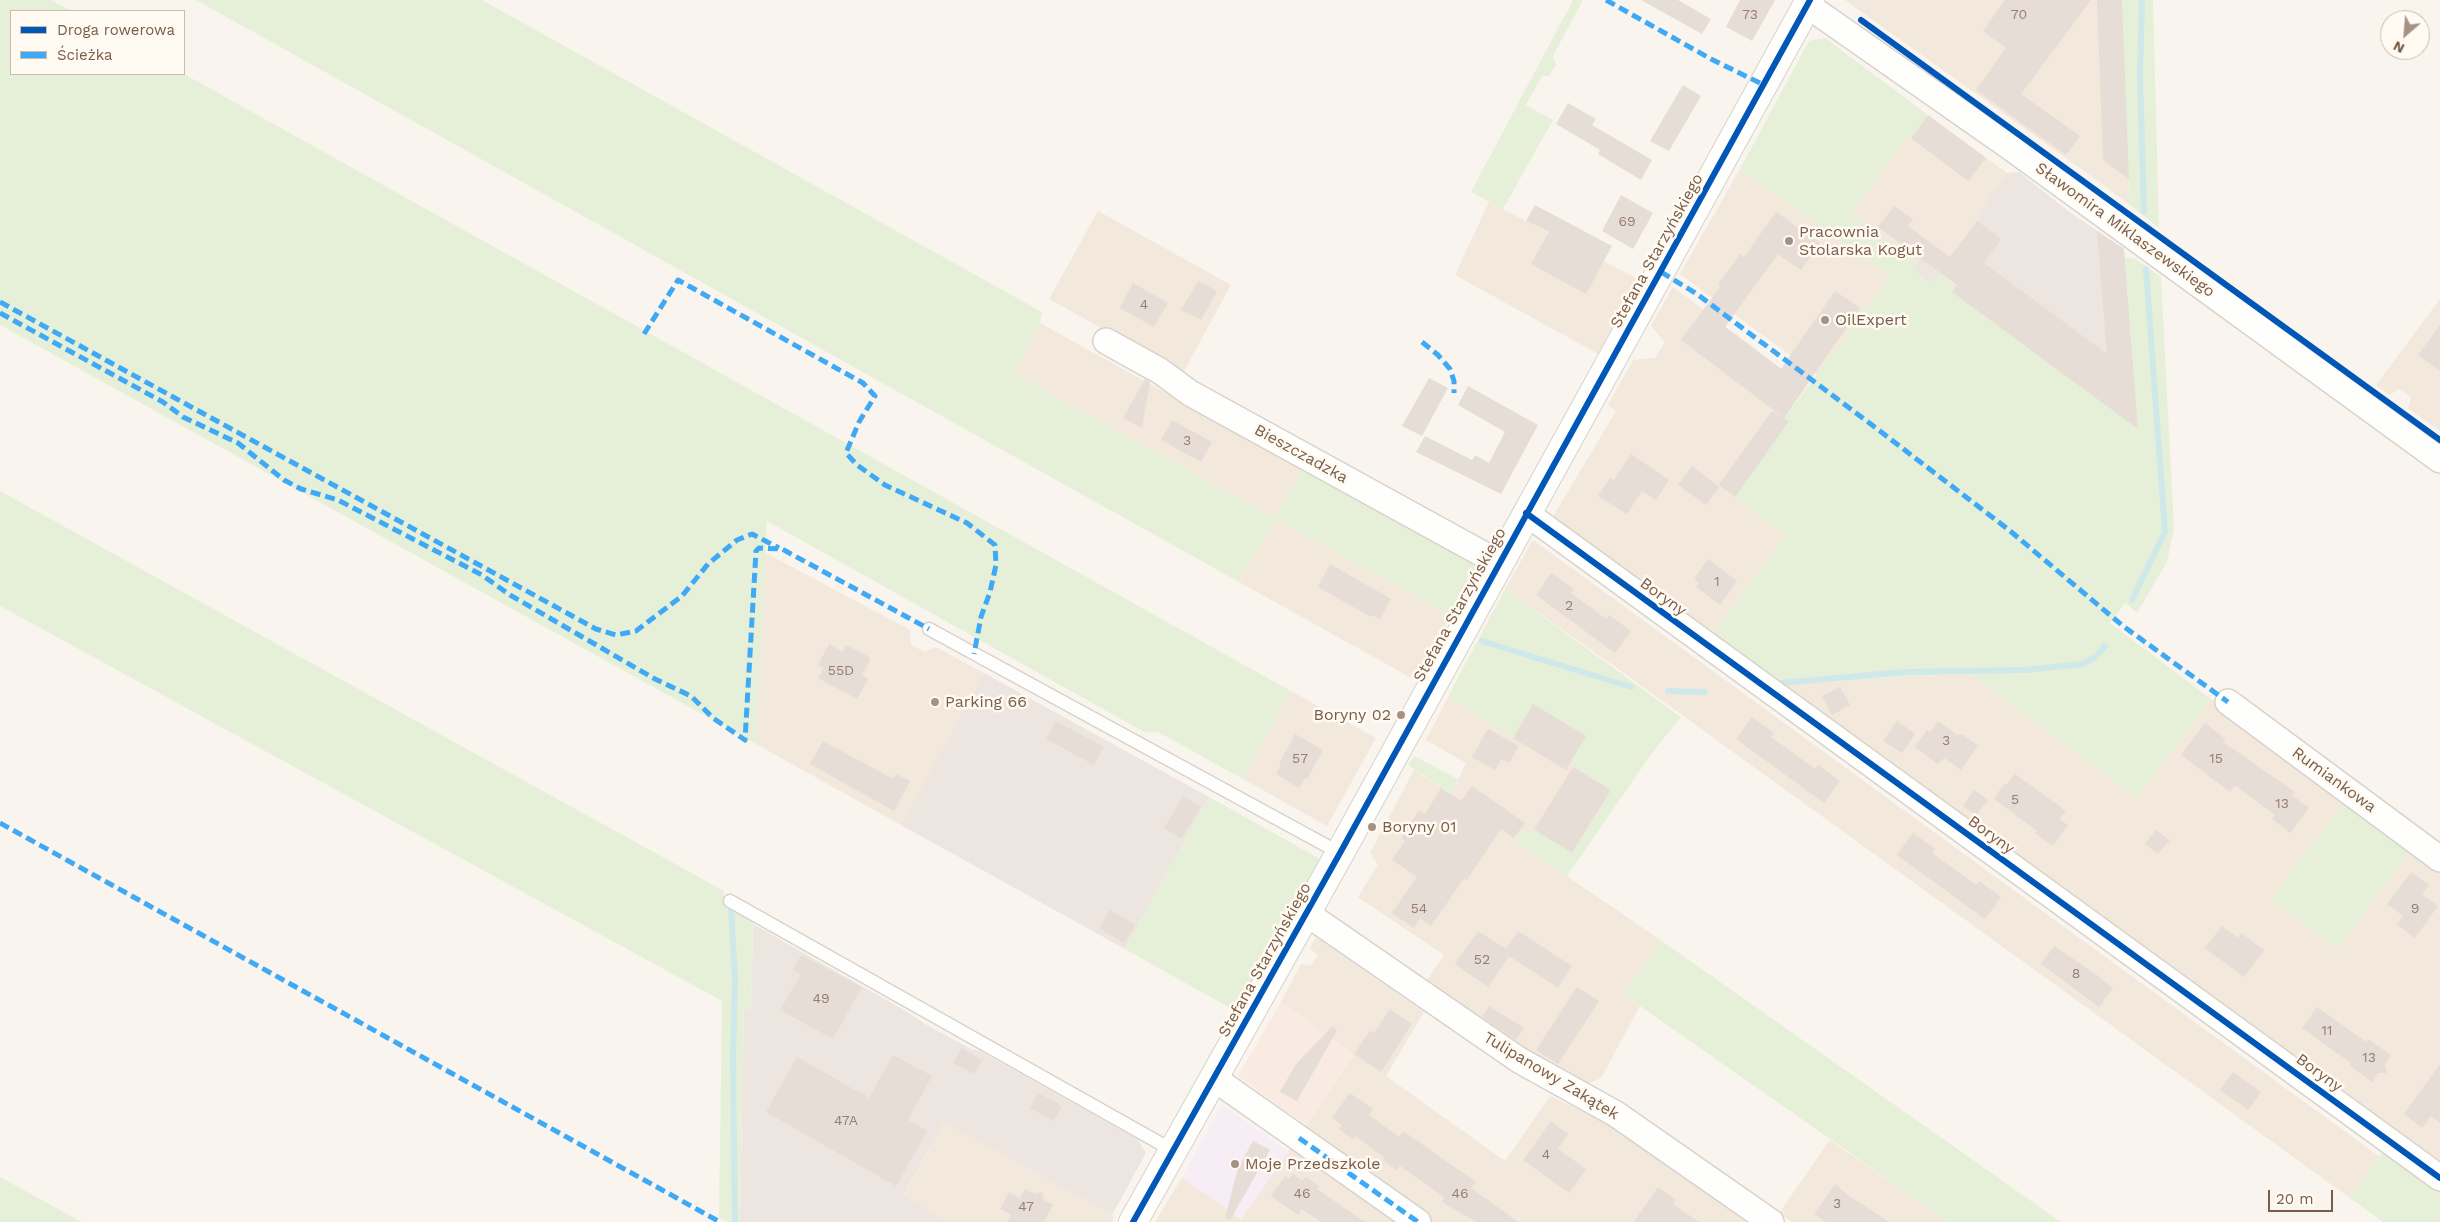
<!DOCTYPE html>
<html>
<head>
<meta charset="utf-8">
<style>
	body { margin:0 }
	#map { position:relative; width:2440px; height:1222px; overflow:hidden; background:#f9f5ee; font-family:"Work Sans",sans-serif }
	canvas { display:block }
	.legend { position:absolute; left:10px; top:10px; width:175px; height:65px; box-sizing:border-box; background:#fffaf2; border:1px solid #cabbaf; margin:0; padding:6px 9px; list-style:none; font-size:15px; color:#7a5c4b }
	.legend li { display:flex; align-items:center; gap:10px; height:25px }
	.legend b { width:25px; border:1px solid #cabbaf }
	.north { position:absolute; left:2380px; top:10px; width:50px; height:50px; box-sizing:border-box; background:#fffaf2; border:1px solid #cabbaf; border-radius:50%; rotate:207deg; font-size:14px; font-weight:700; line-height:20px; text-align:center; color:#7a5c4b }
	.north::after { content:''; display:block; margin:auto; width:18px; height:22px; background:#a69284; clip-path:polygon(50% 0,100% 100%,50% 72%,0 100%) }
	.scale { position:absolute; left:2268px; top:1190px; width:65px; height:22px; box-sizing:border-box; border:2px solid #7a5c4b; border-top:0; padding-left:6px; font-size:15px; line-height:18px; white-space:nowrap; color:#7a5c4b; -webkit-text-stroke:4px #fffaf2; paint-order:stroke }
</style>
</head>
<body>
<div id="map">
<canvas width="2440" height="1222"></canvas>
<ul class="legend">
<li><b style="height:6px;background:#0057b8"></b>Droga rowerowa</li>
<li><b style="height:6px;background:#3fa9f5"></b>Ścieżka</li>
</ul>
<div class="north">N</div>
<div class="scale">20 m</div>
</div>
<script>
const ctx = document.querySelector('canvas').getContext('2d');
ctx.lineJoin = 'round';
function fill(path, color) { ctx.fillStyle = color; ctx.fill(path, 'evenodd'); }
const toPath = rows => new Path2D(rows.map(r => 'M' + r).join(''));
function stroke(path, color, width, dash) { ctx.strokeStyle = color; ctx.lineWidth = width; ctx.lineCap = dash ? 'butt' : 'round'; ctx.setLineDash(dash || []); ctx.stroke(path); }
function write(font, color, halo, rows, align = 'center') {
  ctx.font = font + ' "Work Sans",sans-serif'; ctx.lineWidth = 5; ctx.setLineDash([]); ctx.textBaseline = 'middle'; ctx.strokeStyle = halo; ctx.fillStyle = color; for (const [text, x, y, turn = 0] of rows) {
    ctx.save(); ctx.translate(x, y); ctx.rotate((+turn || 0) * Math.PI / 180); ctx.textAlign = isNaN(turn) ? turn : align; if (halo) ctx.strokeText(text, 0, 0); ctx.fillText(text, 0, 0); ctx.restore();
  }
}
fill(toPath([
	[1845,0,2122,0,2129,204,2084,171],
	[1928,115,2007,173,1991,193,1977,221,1950,257,1920,257,1916,263,1851,214,1908,134,1911,138],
	[1740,169,1891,276,1817,375,1680,274],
	[1489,202,1638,279,1598,354,1455,275],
	[1098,211,1231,285,1183,373,1049,299],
	[1673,287,1806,387,1784,417,1789,421,1785,536,1711,637,1617,568,1615,562,1608,556,1603,552,1597,554,1551,520,1616,411,1608,405,1633,360,1655,358,1665,342,1651,326],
	[2440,299,2440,431,2408,408,2411,397,2399,389,2390,395,2376,385],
	[1040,323,1303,469,1276,519,1451,615,1415,680,1239,582,1275,519,1014,374],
	[1533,540,2380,1157,2350,1198,1628,676,1505,589],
	[764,552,910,630,911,645,925,652,936,647,984,673,901,825,756,744],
	[1969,673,2137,798,2211,699,2346,799,2337,949,2413,848,2440,869,2440,1168,1778,685],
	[1291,691,1376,738,1327,826,1243,779],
	[1448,697,1514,737,1533,704,1586,736,1570,764,1611,790,1534,830,1533,833,1519,831,1514,840,1662,941,1623,994,1640,1006,1601,1078,1587,1084,1554,1070,1425,983,1444,955,1358,897,1378,865,1370,853,1414,770,1451,794,1466,763,1426,740],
	[1316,937,1424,1012,1386,1076,1505,1161,1550,1096,1603,1121,1747,1222,1155,1222,1182,1177,1241,1219,1354,1055,1281,1002,1301,964,1311,966,1318,956,1310,948],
	[944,1122,1112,1215,1114,1217,1112,1222,948,1222,903,1197],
	[1830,1140,1926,1206,1949,1222,1792,1222,1779,1213]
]), '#f2e8dc');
fill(toPath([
	[1281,1002,1354,1055,1307,1126,1238,1076]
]), '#f9eae2');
fill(toPath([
	[2019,172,2068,211,2124,249,2138,429,1941,273,1932,284,1911,270,1931,243,1950,257,1977,221,1991,193,2007,173],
	[984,673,1209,797,1125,949,901,825],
	[753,924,909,1013,925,1024,973,1050,978,1050,1137,1139,1146,1153,1112,1215,944,1122,903,1196,948,1222,740,1222,744,1008,751,1012]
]), '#ede5df');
fill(toPath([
	[1222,1105,1289,1152,1241,1219,1182,1177]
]), '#f6edf5');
fill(toPath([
	[0,0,51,0,72,11,11,11,11,74,184,74,1291,691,1243,779,1158,732,1144,732,767,521,756,744,0,325],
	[196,0,482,0,1042,312,1040,323,1014,374,1275,518,1303,469,1469,559,1478,566,1451,615,1275,519,1239,582],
	[1573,0,1583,0,1553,56,1556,65,1549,76,1542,76,1526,105,1553,120,1503,209,1471,192],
	[2122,0,2153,0,2159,228,2129,204],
	[1825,38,1928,115,1911,138,1908,135,1851,214,1916,263,1911,270,1931,284,1941,273,2138,429,2125,257,2136,259,2161,277,2174,529,2167,562,2137,613,2125,603,2110,623,2211,699,2137,798,1969,673,1778,685,1711,637,1785,536,1735,497,1789,421,1784,418,1891,276,1740,169,1809,41],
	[0,491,724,891,724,903,753,919,751,1012,744,1009,740,1222,727,1222,719,1218,722,1001,0,606],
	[1505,589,1681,717,1652,753,1567,876,1513,840,1519,831,1533,833,1534,830,1572,853,1610,790,1569,764,1586,736,1533,705,1514,737,1448,697],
	[1414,756,1458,779,1451,794,1408,765],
	[1209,797,1322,860,1237,1012,1125,949],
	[2346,799,2413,848,2337,949,2271,899],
	[1662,941,2061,1222,1949,1222,1640,1006,1623,994],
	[2383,1151,2440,1190,2440,1222,2383,1222,2350,1198],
	[0,1177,82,1222,0,1222]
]), '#e6f0d9');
stroke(toPath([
	[2142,0,2140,76,2144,212],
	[2132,600,2165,532,2146,269],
	[1482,641,1631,687],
	[1782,683,1903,672,2026,670,2082,664,2095,657,2105,646],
	[1668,691,1705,692],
	[731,910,735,978,733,1060,735,1220]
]), '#cfe8ea', 6);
fill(toPath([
	[1641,0,1678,0,1711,19,1702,34],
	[1740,0,1775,0,1752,41,1726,27],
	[2005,0,2091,0,2021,94,2080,136,2066,155,1976,90,2006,48,1983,31],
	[2097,0,2122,0,2129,179,2103,160],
	[1683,85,1701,96,1669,151,1650,141],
	[1568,103,1596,119,1592,125,1652,160,1641,180,1598,154,1600,150,1556,124],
	[1928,115,1986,158,1968,181,1911,138],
	[1621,195,1653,213,1633,249,1602,231],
	[1535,205,1612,246,1586,294,1531,264,1549,232,1526,221],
	[1894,206,1913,219,1908,226,1950,257,1977,221,2001,239,1984,263,2107,354,2097,231,2124,249,2138,429,1952,292,1957,285,1878,227],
	[1776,212,1820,243,1801,270,1778,254,1725,327,1781,369,1835,291,1860,308,1784,418,1681,340,1720,287,1718,285,1740,254,1744,257],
	[1198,281,1217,291,1201,320,1181,310],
	[1133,283,1168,303,1154,327,1120,308],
	[2440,325,2440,371,2418,355],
	[1429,378,1448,388,1422,436,1402,426],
	[1145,379,1150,382,1142,428,1123,418],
	[1468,386,1538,425,1501,494,1416,452,1425,436,1472,460,1475,455,1489,463,1505,432,1458,405],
	[1772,411,1789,421,1735,497,1719,485],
	[1172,420,1212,442,1201,462,1161,440],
	[1631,454,1669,480,1656,500,1642,491,1627,514,1598,496,1610,478,1614,480],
	[1692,466,1719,487,1706,505,1678,485],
	[1708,559,1737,581,1720,605,1696,587,1699,583,1694,579],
	[1330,564,1391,599,1380,619,1372,615,1371,617,1318,587],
	[1551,573,1574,589,1571,593,1606,619,1609,615,1631,631,1615,653,1536,595],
	[829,644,842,652,846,645,871,658,862,675,868,679,857,699,818,678,824,668,818,665],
	[1840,687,1850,705,1832,715,1822,696],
	[1533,704,1586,736,1566,770,1513,738],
	[1752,717,1774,733,1771,737,1815,769,1818,765,1840,781,1824,803,1736,739],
	[1056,721,1104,747,1094,765,1046,739],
	[1897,721,1915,734,1902,753,1883,741],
	[1938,721,1957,735,1962,734,1978,746,1961,770,1944,758,1938,764,1915,747,1927,730,1930,732],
	[2205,723,2225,739,2223,742,2295,792,2292,795,2309,808,2290,833,2272,819,2275,815,2235,785,2230,792,2181,755],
	[1488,729,1519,746,1509,763,1501,759,1495,770,1472,757],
	[1295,734,1323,750,1307,779,1305,778,1299,788,1276,774,1281,765,1279,764],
	[823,741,893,779,896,774,910,781,894,811,810,764],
	[1573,767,1611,790,1572,853,1534,830],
	[2015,774,2066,811,2059,819,2068,825,2053,846,2035,833,2037,831,1994,799,2003,785,2007,784],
	[1472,786,1525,823,1514,838,1501,829,1467,880,1464,878,1431,926,1420,918,1414,928,1392,913,1417,877,1392,860,1405,841,1401,838,1419,810,1425,814,1441,788,1461,801],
	[1974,790,1988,800,1976,815,1963,806],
	[1183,796,1201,807,1181,839,1164,828],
	[2156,830,2170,840,2158,854,2145,844],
	[1913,833,1935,849,1932,853,1976,885,1979,881,2001,897,1985,919,1897,855],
	[2411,872,2429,885,2422,894,2438,906,2415,938,2397,924,2403,916,2387,904],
	[1110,910,1135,925,1124,943,1099,928],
	[2222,926,2238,938,2241,933,2264,950,2244,977,2205,948],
	[1478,931,1506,949,1518,931,1572,966,1558,988,1509,956,1488,987,1455,964],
	[2054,946,2100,977,2099,978,2113,988,2099,1007,2041,964],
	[801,955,862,987,833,1039,780,1010,801,974,793,970],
	[1577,987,1599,1001,1558,1064,1536,1050],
	[1489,1006,1524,1028,1516,1040,1482,1017],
	[2317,1007,2366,1042,2368,1039,2391,1055,2385,1064,2387,1073,2378,1073,2372,1082,2349,1065,2351,1063,2302,1028],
	[1390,1009,1412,1024,1381,1072,1354,1054,1370,1031,1374,1033],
	[1332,1027,1337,1030,1297,1101,1280,1092,1296,1064],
	[962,1048,982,1060,974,1074,953,1063],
	[893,1055,932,1076,908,1120,927,1131,896,1186,766,1112,797,1057,869,1098],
	[2440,1064,2440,1123,2431,1116,2422,1128,2404,1114],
	[2233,1072,2261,1092,2248,1110,2220,1090],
	[1038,1093,1062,1106,1054,1121,1030,1108],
	[1350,1093,1373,1109,1369,1115,1399,1137,1403,1131,1476,1182,1471,1188,1518,1222,1476,1222,1442,1202,1444,1197,1400,1166,1397,1170,1383,1160,1385,1158,1355,1136,1353,1139,1339,1129,1342,1125,1332,1118],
	[1551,1121,1568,1134,1558,1149,1586,1169,1569,1193,1523,1160],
	[1253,1141,1270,1150,1230,1220,1225,1218,1238,1168],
	[1293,1174,1302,1181,1306,1177,1319,1186,1317,1189,1365,1222,1321,1222,1302,1209,1298,1215,1271,1196,1285,1176,1289,1179],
	[1835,1184,1849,1196,1889,1222,1826,1222,1814,1214],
	[1658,1187,1676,1200,1673,1204,1699,1222,1634,1222],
	[1025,1189,1035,1194,1042,1192,1044,1200,1053,1205,1044,1222,1007,1222,1011,1215,1000,1209,1009,1192,1020,1198]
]), '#e6ddd6');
const service = toPath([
	[929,629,1340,853],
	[730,901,1172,1150]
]);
const minor = toPath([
	[1807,5,2010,147,2440,460],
	[1106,341,1160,371,1190,393,1499,563],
	[1526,513,2440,1178],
	[2228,702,2440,859],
	[1306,913,1519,1060,1616,1114,1771,1222],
	[1215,1079,1418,1222]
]);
const tertiary = toPath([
	[1133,1222,1340,853,1810,0]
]);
stroke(service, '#d9d2cc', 15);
stroke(minor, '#d9d2cc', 28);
stroke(tertiary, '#d9d2cc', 30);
stroke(service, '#fefefc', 12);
stroke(minor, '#fefefc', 25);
stroke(tertiary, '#fefefc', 28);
stroke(toPath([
	[1606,0,1711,59,1764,85],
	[1661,272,1697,294,1876,428,2009,530,2123,626,2228,702],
	[0,302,596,629,616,635,636,631,682,596,708,564,737,540,752,534,779,548],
	[0,313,163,402,183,417,238,443,284,480,301,489,338,500,482,575,510,595,655,679,691,696,713,718,745,740,756,551,759,548,782,549,929,629],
	[644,334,678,280,863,383,875,396,859,422,846,453,857,465,885,485,967,523,995,545,996,565,990,592,981,617,974,654],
	[1422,342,1438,355,1450,369,1454,381,1454,393],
	[0,823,720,1222],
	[1299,1138,1418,1222]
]), '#3fa9f5', 5, [10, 5]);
stroke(toPath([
	[1861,20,2440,440],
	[1526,513,2440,1178],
	[1133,1222,1340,853,1810,0]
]), '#0057b8', 6);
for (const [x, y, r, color] of [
	[1789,241,5,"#a69284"],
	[1825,320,5,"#a69284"],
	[935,702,5,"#a69284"],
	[1401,715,5,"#a69284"],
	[1372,827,5,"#a69284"],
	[1235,1164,5,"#a69284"]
]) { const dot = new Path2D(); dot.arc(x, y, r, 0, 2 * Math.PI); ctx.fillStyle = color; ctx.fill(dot); stroke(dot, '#fffaf2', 2); }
write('14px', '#977e70', null, [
	["73",1750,15],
	["70",2019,15],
	["69",1627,222],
	["4",1144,305],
	["3",1187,441],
	["1",1717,582],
	["2",1569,606],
	["55D",841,671],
	["3",1946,741],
	["57",1300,759],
	["15",2216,759],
	["5",2015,800],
	["13",2282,804],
	["54",1419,909],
	["9",2415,909],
	["52",1482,960],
	["8",2076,974],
	["49",821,999],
	["11",2327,1031],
	["13",2369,1058],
	["47A",846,1121],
	["4",1546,1155],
	["46",1302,1194],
	["46",1460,1194],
	["3",1837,1204],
	["47",1026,1207]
]);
write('16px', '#7a5c4b', '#fffaf2', [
	["Sławomira Miklaszewskiego",2125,230,36],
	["Stefana Starzyńskiego",1657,251,-61],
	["Bieszczadzka",1301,454,29],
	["Boryny",1663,597,36],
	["Stefana Starzyńskiego",1460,605,-61],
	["Rumiankowa",2334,780,36],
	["Boryny",1991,835,36],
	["Stefana Starzyńskiego",1265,960,-61],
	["Boryny",2319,1073,36],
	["Tulipanowy Zakątek",1551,1076,31]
]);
write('16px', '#7a5c4b', '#fffaf2', [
	["Pracownia",1799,232],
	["Stolarska Kogut",1799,250],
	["OilExpert",1835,320],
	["Parking 66",945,702],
	["Boryny 02",1391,715,"right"],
	["Boryny 01",1382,827],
	["Moje Przedszkole",1245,1164]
], 'left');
</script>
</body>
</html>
